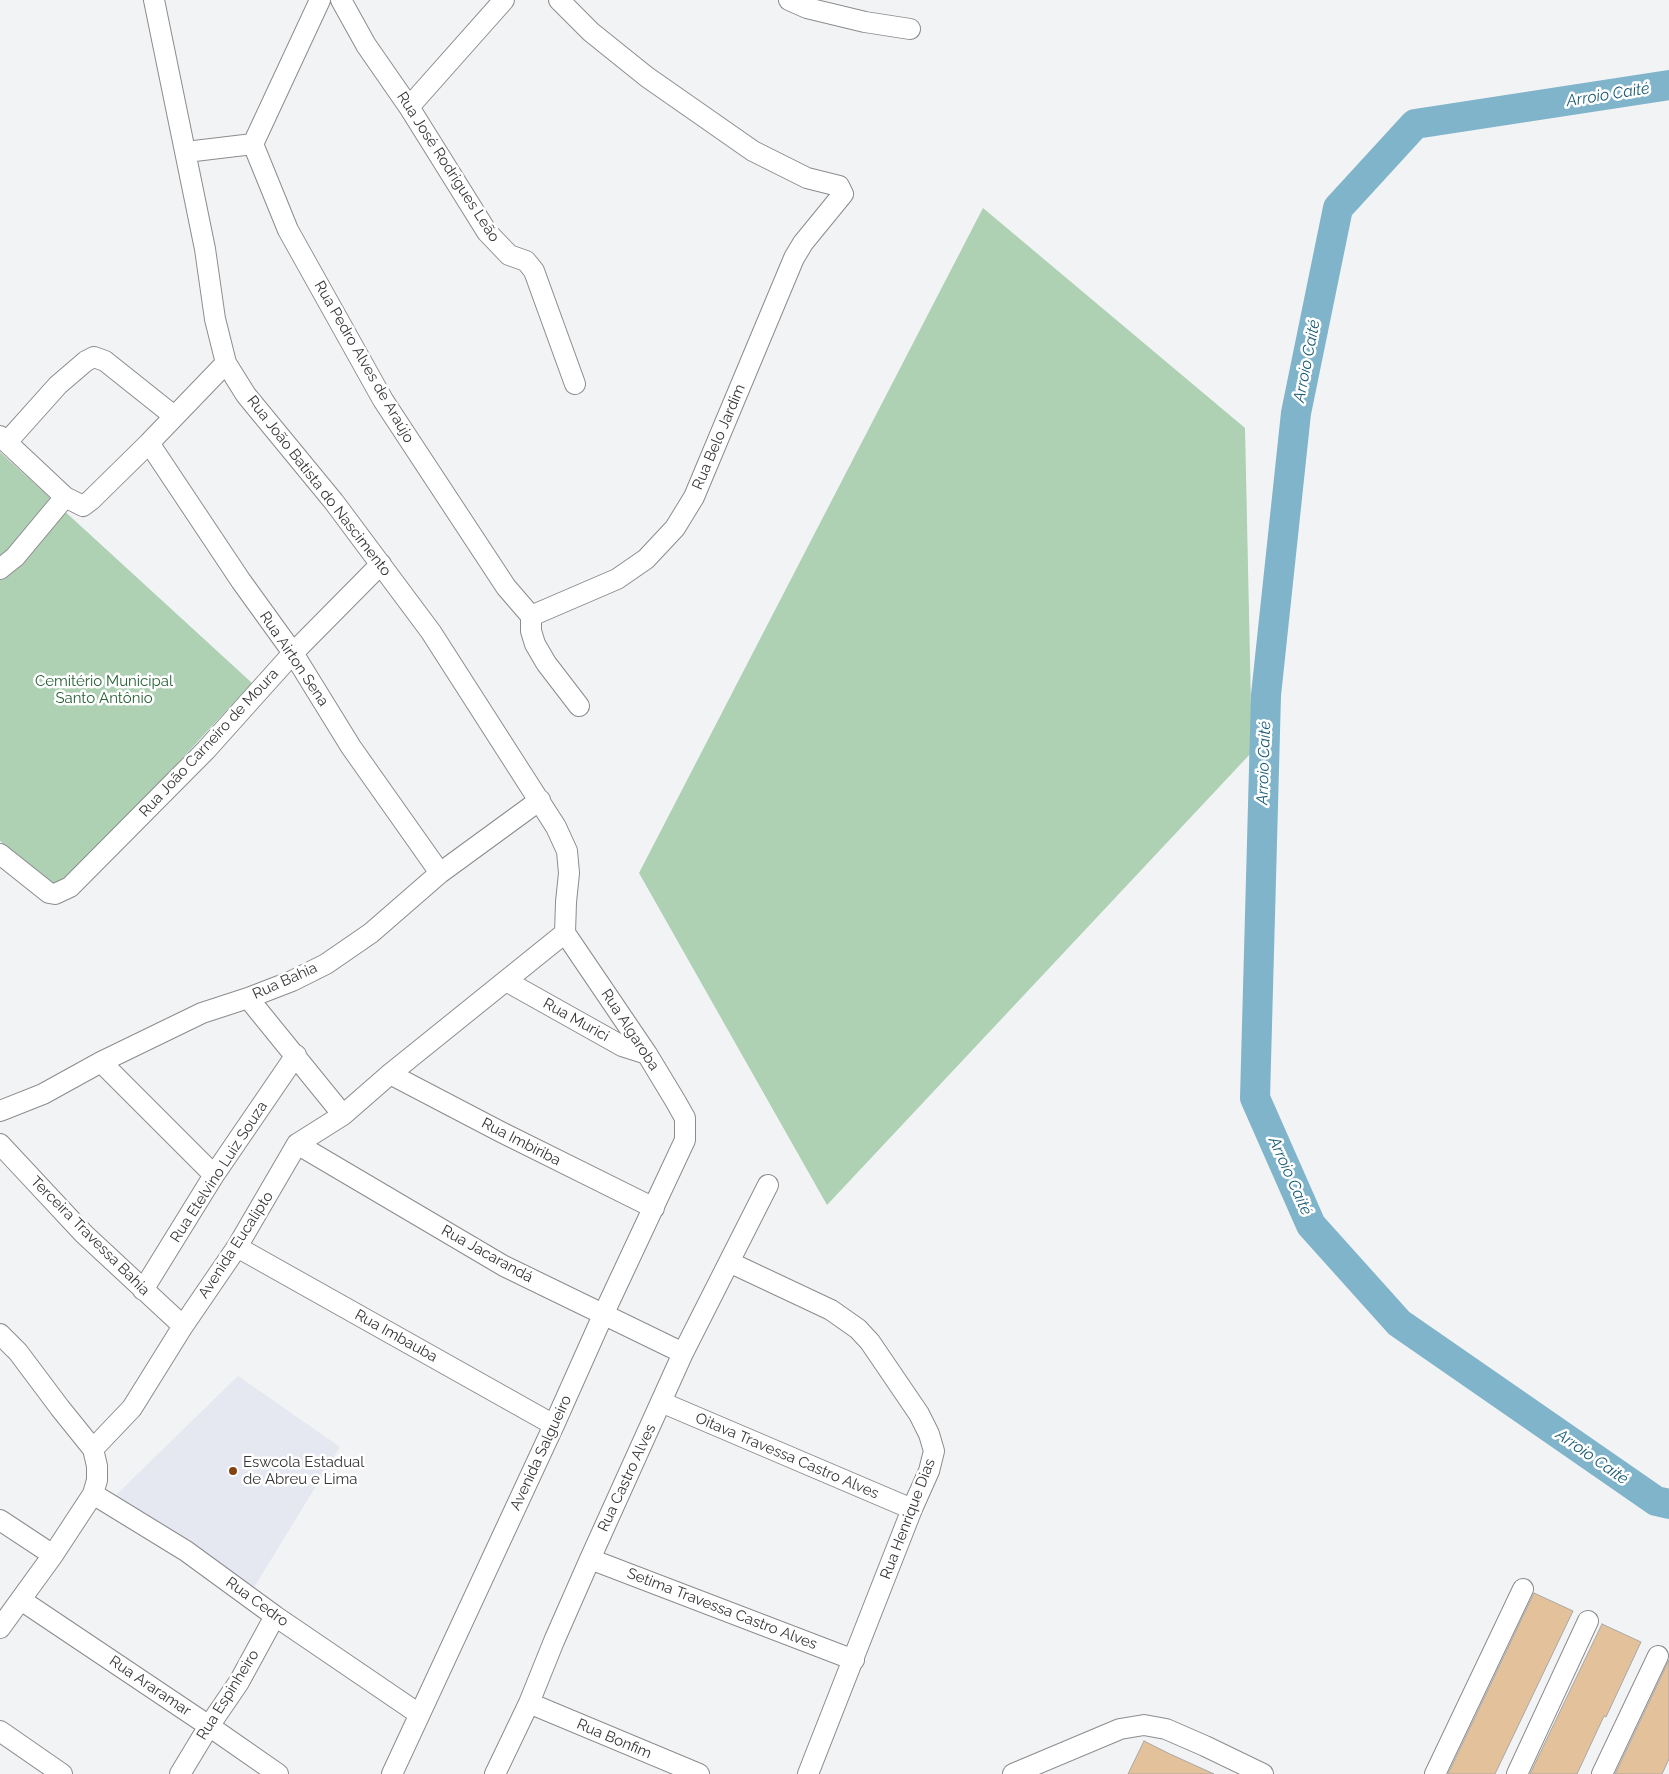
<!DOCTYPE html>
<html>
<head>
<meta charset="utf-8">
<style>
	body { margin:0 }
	canvas { display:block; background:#f2f3f5 }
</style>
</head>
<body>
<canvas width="1669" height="1774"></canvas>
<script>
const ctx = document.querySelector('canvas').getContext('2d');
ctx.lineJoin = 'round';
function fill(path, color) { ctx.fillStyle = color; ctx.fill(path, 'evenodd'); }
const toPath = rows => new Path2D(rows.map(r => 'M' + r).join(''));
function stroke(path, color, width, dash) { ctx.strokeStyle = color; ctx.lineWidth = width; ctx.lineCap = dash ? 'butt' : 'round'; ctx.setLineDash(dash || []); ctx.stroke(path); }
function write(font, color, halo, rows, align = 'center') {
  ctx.font = font + ' Raleway,sans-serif'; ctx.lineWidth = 5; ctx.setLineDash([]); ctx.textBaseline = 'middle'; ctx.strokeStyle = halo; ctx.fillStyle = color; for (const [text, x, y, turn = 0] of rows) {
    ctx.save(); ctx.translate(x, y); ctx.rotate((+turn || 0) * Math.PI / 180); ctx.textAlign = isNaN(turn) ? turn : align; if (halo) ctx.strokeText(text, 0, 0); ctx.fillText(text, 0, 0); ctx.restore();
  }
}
fill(toPath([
	[238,1376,340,1447,253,1589,115,1496]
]), '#e5e7f1');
fill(toPath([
	[983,208,1245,428,1252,752,827,1205,639,873],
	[0,452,252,683,58,892,0,841]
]), '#aed0b3');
stroke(toPath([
	[1669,85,1415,124,1338,208,1296,413,1266,695,1255,1098,1311,1225,1399,1323,1656,1501,1669,1504]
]), '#7fb4cb', 30);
const building = toPath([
	[1534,1593,1573,1611,1495,1774,1448,1774,1534,1593],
	[1602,1624,1641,1642,1606,1717,1604,1716,1577,1774,1530,1774,1602,1624],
	[1669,1660,1669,1759,1662,1774,1615,1774,1669,1660],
	[1144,1741,1170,1754,1214,1774,1128,1774,1144,1741]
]);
fill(building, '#e3c19a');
stroke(building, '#aaa8a6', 1);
const minor = toPath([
	[154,0,205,249,215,319,226,363,246,395,334,502,431,632,556,827,567,851,569,873,566,902,565,933],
	[320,0,253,144,288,230,383,400,506,587,531,616],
	[341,0,366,45,409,107,487,232,509,255,526,261,534,271,575,384],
	[789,0,807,8,865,22,910,29],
	[409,107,504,0],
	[186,152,253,144],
	[0,436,65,497,83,506,91,500,149,443,226,363],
	[7,442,58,385,86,361,94,357,105,361,174,416],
	[149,443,241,581,293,653,351,747,440,873],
	[0,569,15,557,65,497],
	[531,616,617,579,646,559,675,528,694,497,794,258,803,243,843,194,839,186,807,178,753,151,647,77,591,32,559,0],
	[531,616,531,631,535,644,546,663,579,706],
	[0,854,49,893,55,894,70,887,206,750,293,653,381,564],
	[506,981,622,1046,647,1054],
	[248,998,343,1115],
	[101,1062,214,1175],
	[390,1074,501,1132,654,1208],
	[0,1111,43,1094,101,1062,202,1013,248,998,292,981,326,964,371,933,440,873,540,800],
	[0,1144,84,1234,183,1326],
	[297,1144,504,1266,683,1353],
	[237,1247,554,1425],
	[729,1262,831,1310,858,1329,870,1342,919,1414,929,1434,934,1451,929,1471,912,1509,808,1774],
	[143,1290,214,1175,296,1055],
	[0,1334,18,1352,60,1408,93,1449],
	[661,1402,912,1509],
	[93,1494,186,1551,275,1616,419,1714],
	[0,1520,53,1555],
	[590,1559,854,1660],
	[21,1600,209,1726,278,1774],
	[0,1628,53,1555,93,1494,97,1480,97,1466,93,1449,132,1408,183,1326,237,1247,297,1144,343,1115,390,1074,565,933],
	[529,1703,699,1774],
	[0,1731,62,1774],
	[180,1774,209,1726,239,1682,275,1616],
	[392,1774,554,1425,604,1313,685,1140,685,1118,676,1102,647,1054,565,933],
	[495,1774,529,1703,554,1641,590,1559,683,1353,768,1185],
	[1013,1774,1120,1729,1144,1725,1166,1729,1205,1746,1263,1774],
	[1435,1774,1523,1589],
	[1517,1774,1588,1621],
	[1602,1774,1658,1656]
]);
stroke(minor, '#8c8c8f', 22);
stroke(minor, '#fff', 20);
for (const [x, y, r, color] of [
	[233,1471,5,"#844210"]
]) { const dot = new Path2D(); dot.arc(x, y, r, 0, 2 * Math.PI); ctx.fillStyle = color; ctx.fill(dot); stroke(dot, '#fff', 2); }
write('15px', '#363637', '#fff', [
	["Rua José Rodrigues Leão",448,167,57],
	["Rua Pedro Alves de Araújo",364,362,60],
	["Rua Belo Jardim",719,437,-67],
	["Rua João Batista do Nascimento",319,486,52],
	["Rua Airton Sena",294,659,56],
	["Rua João Carneiro de Moura",209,743,-47],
	["Rua Bahia",285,981,-24],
	["Rua Murici",576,1020,29],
	["Rua Algaroba",630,1030,57],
	["Rua Imbiriba",521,1142,27],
	["Rua Etelvino Luiz Souza",219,1172,-57],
	["Terceira Travessa Bahia",90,1236,45],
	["Avenida Eucalipto",236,1245,-57],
	["Rua Jacarandá",487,1254,29],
	["Rua Imbauba",396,1336,29],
	["Avenida Salgueiro",541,1453,-65],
	["Oitava Travessa Castro Alves",787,1456,23],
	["Rua Castro Alves",627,1478,-65],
	["Rua Henrique Dias",908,1519,-69],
	["Rua Cedro",257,1602,36],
	["Setima Travessa Castro Alves",722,1609,21],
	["Rua Araramar",150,1686,34],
	["Rua Espinheiro",228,1695,-58],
	["Rua Bonfim",614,1739,23]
]);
write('15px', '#286337', '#fff', [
	["Cemitério Municipal",104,681],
	["Santo Antônio",104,698]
]);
write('15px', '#363637', '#fff', [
	["Eswcola Estadual",243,1462],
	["de Abreu e Lima",243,1479]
], 'left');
write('italic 16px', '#195c75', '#fff', [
	["Arroio Caité",1608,95,-9],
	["Arroio Caité",1307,361,-79],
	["Arroio Caité",1264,763,-88],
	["Arroio Caité",1290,1176,66],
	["Arroio Caité",1592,1457,35]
]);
</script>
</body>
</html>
